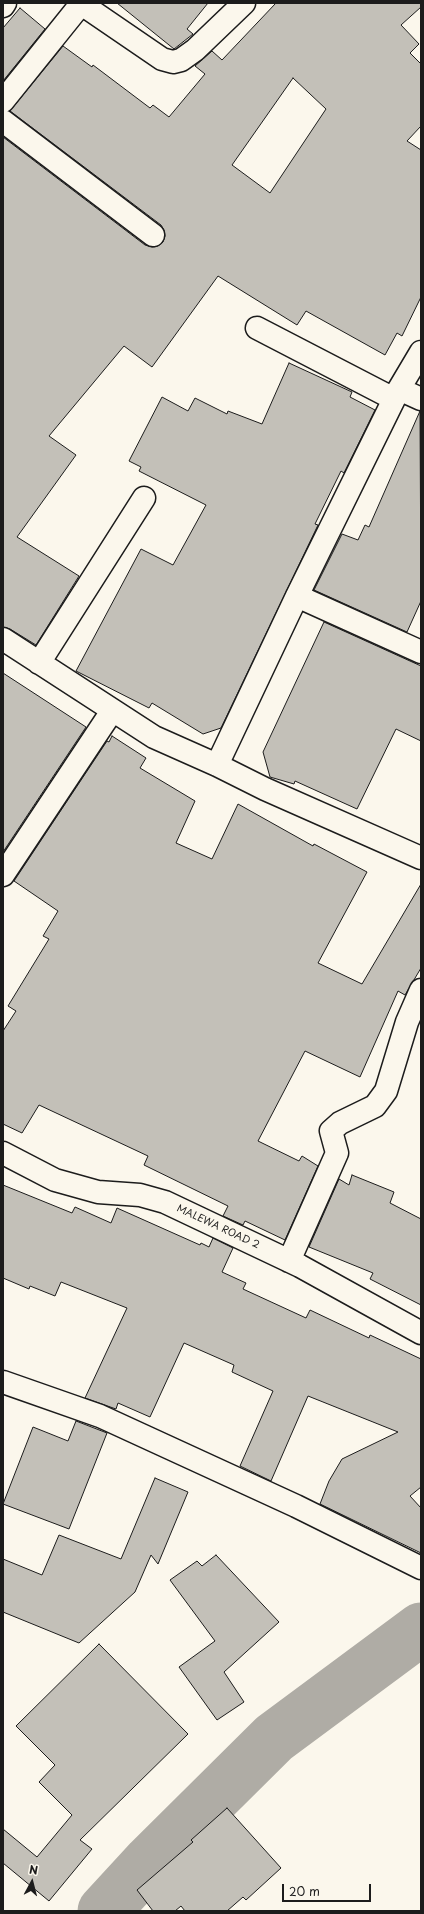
<!DOCTYPE html>
<html>
<head>
<meta charset="utf-8">
<style>
	body { margin:0 }
	#map { position:relative; width:424px; height:1914px; overflow:hidden; background:#fbf7ec; font-family:"Playpen Sans",sans-serif }
	canvas { display:block }
	.frame { position:absolute; inset:0; border:4px solid #1c1c1c; pointer-events:none }
	.north { position:absolute; left:12px; top:1862px; width:40px; height:40px; -webkit-text-stroke:3px #fbf7ec; paint-order:stroke; rotate:7deg; font-size:11px; font-weight:700; line-height:16px; text-align:center; color:#1c1c1c }
	.north::after { content:''; display:block; margin:auto; width:14px; height:18px; background:#1c1c1c; clip-path:polygon(50% 0,100% 100%,50% 72%,0 100%) }
	.scale { position:absolute; left:282px; top:1884px; width:89px; height:18px; box-sizing:border-box; border:2px solid #1c1c1c; border-top:0; padding-left:5px; font-size:12px; line-height:14px; white-space:nowrap; color:#1c1c1c; -webkit-text-stroke:3px #fbf7ec; paint-order:stroke }
</style>
</head>
<body>
<div id="map">
<canvas width="424" height="1914"></canvas>
<div class="frame"></div>
<div class="north">N</div>
<div class="scale">20 m</div>
</div>
<script>
const ctx = document.querySelector('canvas').getContext('2d');
ctx.lineJoin = 'round';
const toPath = rows => new Path2D(rows.map(r => 'M' + r).join(''));
function stroke(path, color, width, dash) { ctx.strokeStyle = color; ctx.lineWidth = width; ctx.lineCap = dash ? 'butt' : 'round'; ctx.setLineDash(dash || []); ctx.stroke(path); }
function fill(path, color) { ctx.fillStyle = color; ctx.fill(path, 'evenodd'); }
function write(font, color, halo, rows, align = 'center') {
  ctx.font = font + ' "Playpen Sans",sans-serif'; ctx.lineWidth = 3; ctx.setLineDash([]); ctx.textBaseline = 'middle'; ctx.strokeStyle = halo; ctx.fillStyle = color; for (const [text, x, y, turn = 0] of rows) {
    ctx.save(); ctx.translate(x, y); ctx.rotate((+turn || 0) * Math.PI / 180); ctx.textAlign = isNaN(turn) ? turn : align; if (halo) ctx.strokeText(text, 0, 0); ctx.fillText(text, 0, 0); ctx.restore();
  }
}
stroke(toPath([
	[104,1911,150,1861,274,1738,421,1629]
]), '#afaca5', 53);
const building = toPath([
	[117,3,208,3,187,29,193,34,174,49,117,3],
	[276,3,421,3,421,7,401,25,419,44,410,53,421,64,421,126,407,141,421,150,421,297,402,336,397,333,385,355,306,311,297,325,218,276,152,367,124,346,49,436,76,455,17,537,79,576,36,645,10,629,3,627,3,137,145,245,152,247,158,246,163,242,165,236,164,230,161,225,10,111,63,46,92,67,93,65,150,108,153,105,169,117,205,74,195,66,212,51,222,60,276,3],
	[293,78,326,109,270,193,232,165,293,78],
	[20,8,45,29,3,81,3,28,20,8],
	[289,363,352,392,350,397,375,410,344,473,341,471,315,524,318,525,221,728,203,734,152,703,149,708,76,671,141,549,173,565,206,505,139,471,141,467,129,461,162,397,188,411,195,398,227,414,228,411,262,424,289,363],
	[420,411,421,601,407,632,314,590,342,534,358,540,365,525,369,527,420,411],
	[324,622,421,666,421,741,396,729,357,809,295,781,294,784,270,777,263,752,324,622],
	[3,673,86,727,3,852,3,673],
	[112,736,146,758,140,768,195,801,176,843,212,859,238,804,313,846,314,844,367,872,318,963,362,984,421,884,421,968,405,995,398,991,360,1077,305,1051,258,1141,299,1161,302,1156,318,1166,285,1240,245,1221,243,1225,223,1216,228,1206,144,1165,148,1156,39,1105,22,1133,3,1124,3,1031,16,1011,8,1006,49,939,43,936,58,911,14,881,107,741,109,742,112,736],
	[352,1175,394,1192,390,1203,421,1219,421,1305,370,1279,373,1273,309,1247,339,1179,349,1185,352,1175],
	[3,1185,72,1213,75,1207,111,1223,117,1208,200,1245,201,1243,209,1247,213,1238,233,1248,222,1272,246,1283,243,1289,306,1318,310,1310,369,1338,370,1335,421,1359,421,1487,410,1496,421,1508,421,1553,320,1504,329,1481,342,1459,398,1432,308,1396,271,1481,240,1466,273,1391,232,1372,234,1365,184,1343,150,1417,118,1403,116,1409,85,1398,127,1308,61,1282,55,1296,30,1286,29,1289,3,1278,3,1185],
	[76,1421,107,1433,69,1529,3,1504,33,1427,68,1441,76,1421],
	[155,1478,188,1492,158,1564,151,1555,135,1592,79,1643,3,1612,3,1559,42,1575,59,1535,121,1559,155,1478],
	[216,1555,279,1622,224,1672,244,1702,217,1720,179,1667,215,1641,170,1580,197,1561,202,1566,216,1555],
	[99,1644,188,1734,80,1840,92,1849,49,1901,3,1863,3,1829,37,1857,72,1815,39,1782,55,1765,16,1726,99,1644],
	[227,1808,281,1868,246,1900,243,1897,227,1911,185,1911,181,1906,175,1911,153,1911,137,1890,193,1842,191,1840,227,1808]
]);
fill(building, '#c3c0b8');
stroke(building, '#1c1c1c', 1);
const minor = toPath([
	[80,3,162,59,173,62,181,60,195,50,244,3],
	[3,6,5,3],
	[3,101,81,4],
	[3,121,153,235],
	[257,328,394,399],
	[399,389,421,399],
	[297,596,421,652],
	[3,639,154,737,217,765,265,789,421,858],
	[39,663,144,498],
	[217,765,297,596,399,389,421,352],
	[3,875,112,711],
	[3,1153,55,1180,98,1192,140,1195,165,1202,300,1266,421,1333],
	[289,1261,337,1153,331,1131,340,1123,375,1106,386,1091,407,1022,421,990],
	[3,1382,100,1416,296,1506,421,1568]
]);
stroke(minor, '#1c1c1c', 25);
stroke(minor, '#fbf7ec', 22);
write('10px', '#1c1c1c', '#fbf7ec', [
	["MALEWA ROAD 2",218,1227,25]
]);
</script>
</body>
</html>
